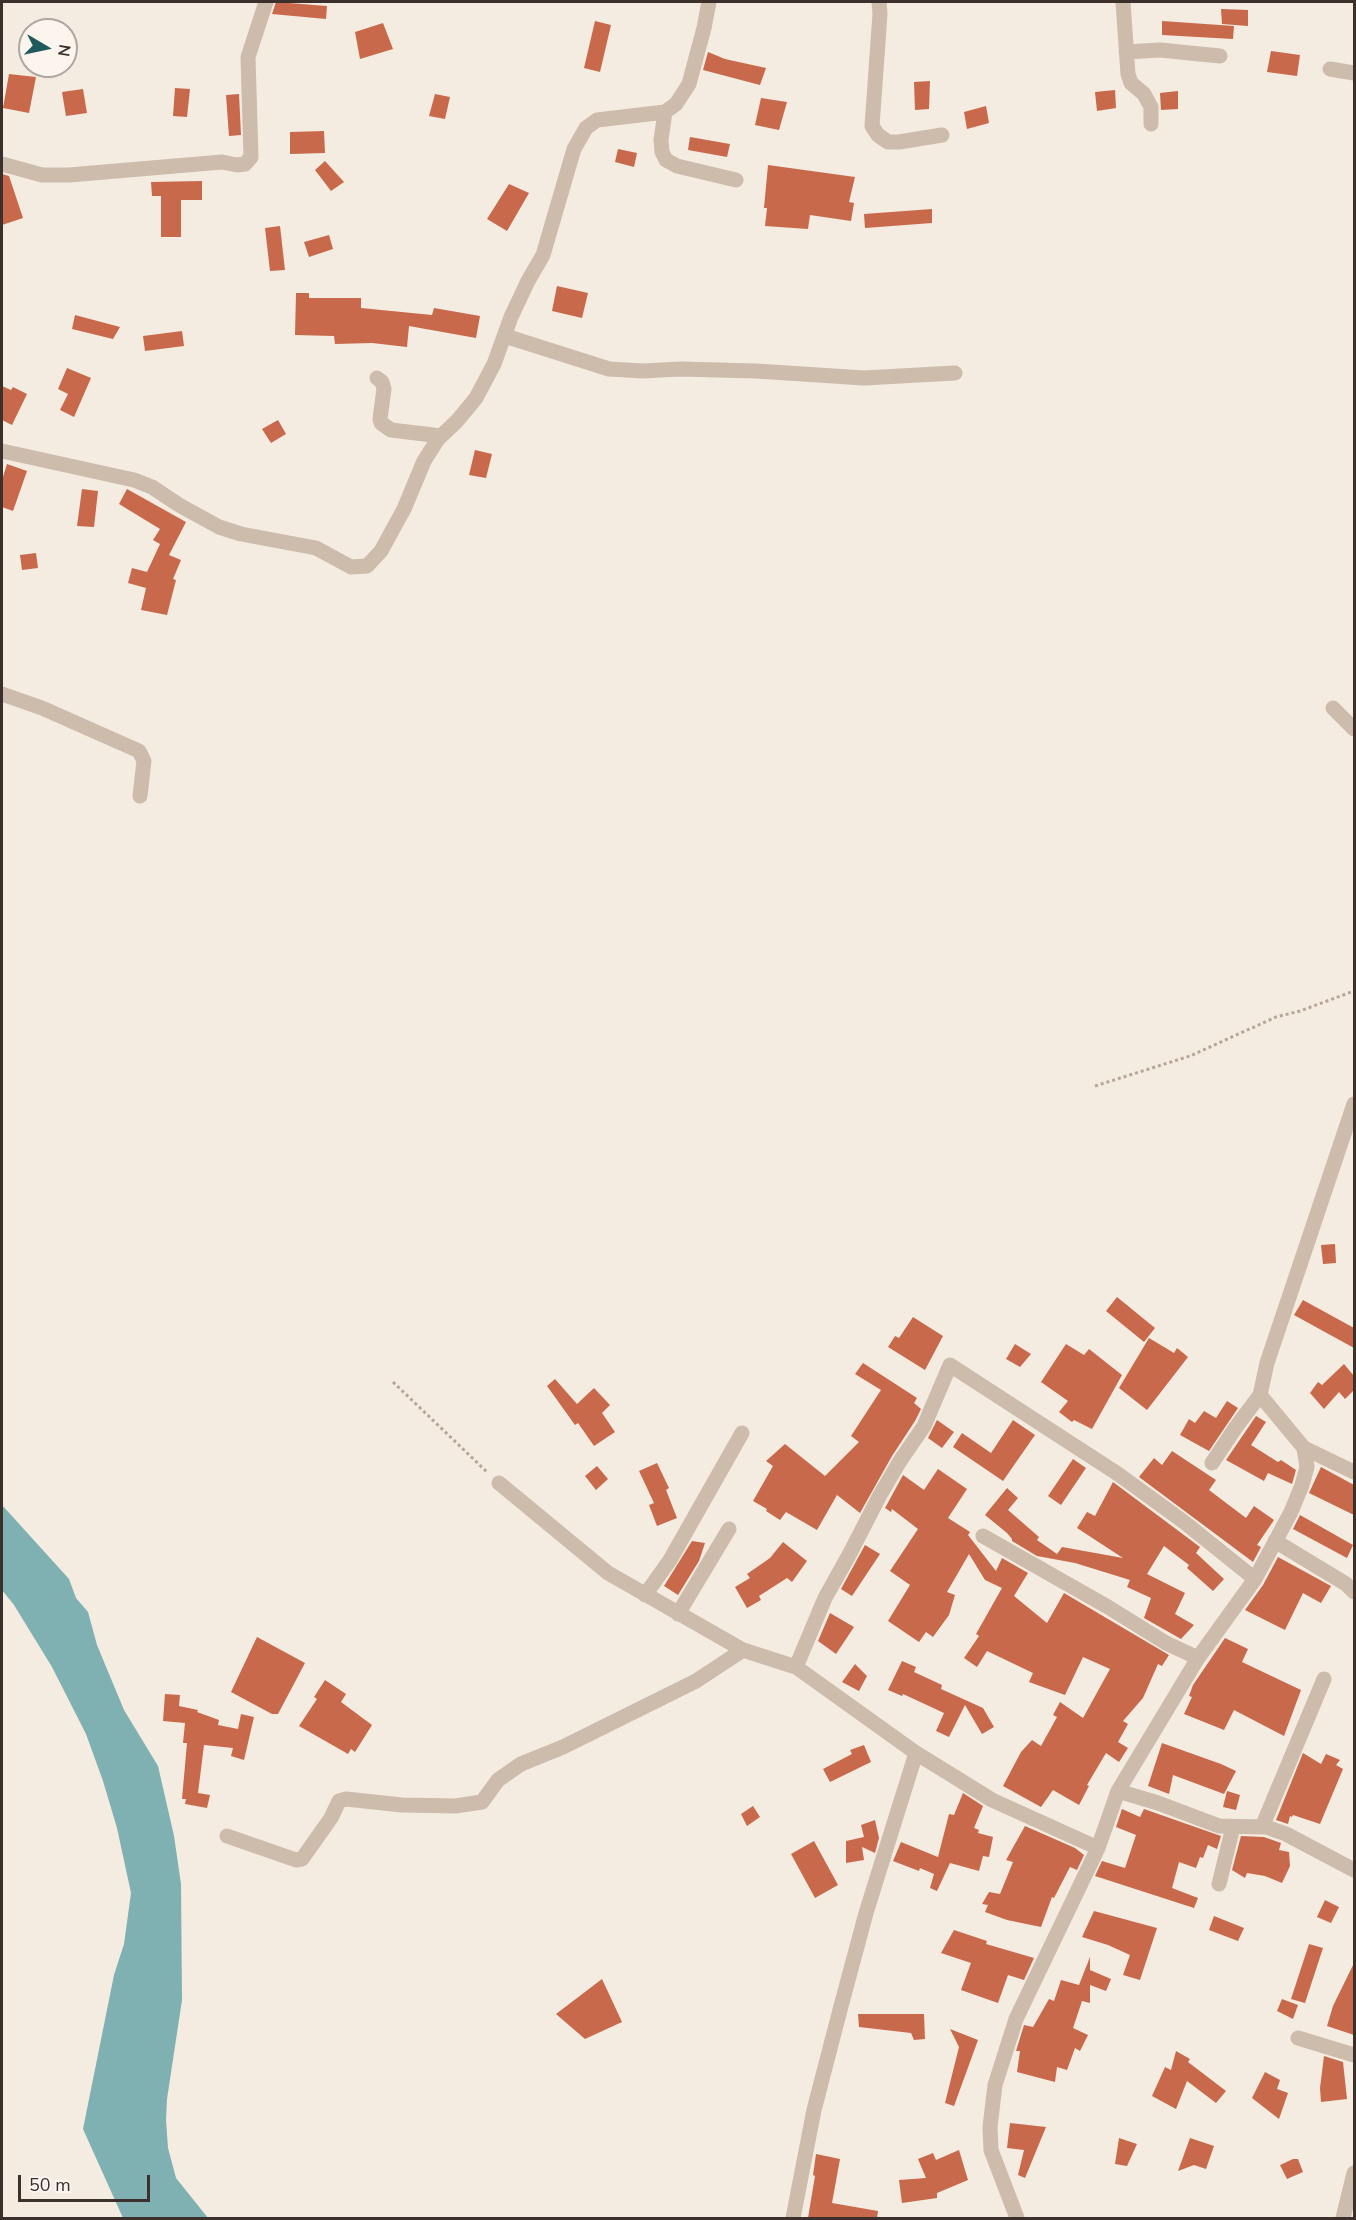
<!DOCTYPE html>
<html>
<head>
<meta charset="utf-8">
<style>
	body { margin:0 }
	#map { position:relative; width:1356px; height:2220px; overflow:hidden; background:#f4ebe1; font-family:"Nunito Sans",sans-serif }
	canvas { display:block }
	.frame { position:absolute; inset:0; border:3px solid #3b302b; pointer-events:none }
	.north { position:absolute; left:18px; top:18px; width:60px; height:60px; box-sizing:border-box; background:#fbf5ee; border:2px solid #aea6a0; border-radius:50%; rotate:99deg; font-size:16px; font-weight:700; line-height:24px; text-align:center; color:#3b302b }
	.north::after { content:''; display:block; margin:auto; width:21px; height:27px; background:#1f5a5e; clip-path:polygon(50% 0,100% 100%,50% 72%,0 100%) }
	.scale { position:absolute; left:18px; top:2175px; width:132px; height:27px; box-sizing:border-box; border:3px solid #3b302b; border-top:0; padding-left:8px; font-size:18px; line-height:21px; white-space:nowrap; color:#3b302b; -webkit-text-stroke:4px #fbf5ee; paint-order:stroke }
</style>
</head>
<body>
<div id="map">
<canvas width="1356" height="2220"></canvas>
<div class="frame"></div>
<div class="north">N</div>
<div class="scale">50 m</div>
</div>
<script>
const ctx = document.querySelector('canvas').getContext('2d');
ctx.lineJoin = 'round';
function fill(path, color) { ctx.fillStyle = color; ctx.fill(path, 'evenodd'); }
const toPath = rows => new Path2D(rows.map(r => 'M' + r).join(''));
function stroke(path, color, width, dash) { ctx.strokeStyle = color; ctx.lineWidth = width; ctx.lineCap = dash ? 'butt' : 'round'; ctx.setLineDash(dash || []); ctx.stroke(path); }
fill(toPath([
	[2,1505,69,1579,76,1598,88,1612,97,1645,124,1710,158,1766,174,1836,181,1884,182,2000,167,2099,166,2120,168,2148,176,2178,208,2218,123,2218,83,2129,114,1975,124,1944,131,1893,117,1828,103,1781,86,1734,52,1667,14,1605,2,1590]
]), '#7fb0b2');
fill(toPath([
	[276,2,327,6,326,19,272,14],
	[1221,9,1248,10,1248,26,1222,24],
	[595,21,611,25,600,72,584,68],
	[1162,21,1234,26,1233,39,1162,35],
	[383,23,393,49,360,59,355,32],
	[1271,51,1300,55,1297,76,1267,72],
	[708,52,725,59,766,68,760,85,703,70],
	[9,74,36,77,29,113,3,108],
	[930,81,929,109,915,110,914,82],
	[175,88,190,89,187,117,173,116],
	[83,89,87,113,66,116,62,92],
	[1115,90,1116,108,1097,111,1095,92],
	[1178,91,1178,109,1161,110,1160,93],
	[239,94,241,135,229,136,226,95],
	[435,94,450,97,445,119,429,116],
	[761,98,787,102,779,130,755,125],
	[986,106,989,123,967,129,964,112],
	[324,131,325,153,290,154,290,132],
	[690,137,730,144,727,157,688,150],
	[618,149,637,153,634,167,615,162],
	[325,161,344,182,331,191,315,170],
	[768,165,855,177,849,202,854,203,851,221,810,215,808,229,765,226,767,208,764,208],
	[2,174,9,176,23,218,2,225],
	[202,181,202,200,181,200,181,237,161,237,161,196,152,196,151,182],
	[509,184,529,193,507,231,487,219],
	[932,209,932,223,865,228,864,214],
	[280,226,285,270,270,271,265,228],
	[329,235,333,249,309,257,304,242],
	[557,286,588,293,582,318,552,311],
	[296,293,309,293,309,298,361,298,361,308,432,315,434,308,480,316,476,338,409,326,407,347,372,343,335,344,334,336,295,335],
	[75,315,120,327,113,339,72,329],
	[182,331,184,346,145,351,143,336],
	[67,368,91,378,74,417,60,410,68,394,58,389],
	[2,386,11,390,13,387,27,394,12,425,2,420],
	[278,420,286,434,271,443,262,429],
	[475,450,492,454,486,478,469,475],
	[7,464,27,471,13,511,2,507,2,480],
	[82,489,98,491,94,527,77,526],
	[127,489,186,522,169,555,181,560,173,579,176,580,167,615,141,610,146,588,128,583,132,568,147,572,160,544,153,540,160,529,119,504],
	[36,553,38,568,22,570,20,555],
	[1335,1244,1336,1263,1323,1264,1321,1245],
	[1117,1297,1155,1328,1144,1342,1106,1311],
	[1303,1300,1354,1328,1354,1348,1294,1315],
	[913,1317,943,1336,925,1370,888,1347,895,1336,899,1338],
	[1149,1338,1174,1353,1177,1348,1188,1357,1147,1410,1119,1388],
	[1015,1344,1031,1354,1020,1367,1006,1359],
	[1066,1344,1084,1355,1089,1349,1122,1375,1092,1429,1074,1420,1072,1422,1059,1412,1068,1401,1041,1382],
	[863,1363,917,1398,914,1403,921,1409,915,1421,892,1456,860,1513,837,1495,817,1530,786,1512,780,1520,766,1511,767,1509,753,1501,773,1466,766,1461,785,1444,825,1476,859,1442,851,1436,881,1390,855,1374],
	[1344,1364,1354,1376,1354,1390,1345,1399,1339,1392,1324,1409,1310,1393,1318,1382,1322,1385],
	[555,1379,577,1404,594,1388,610,1405,602,1413,615,1432,594,1446,578,1423,575,1425,547,1386],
	[1227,1401,1238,1408,1209,1451,1180,1435,1189,1419,1195,1423,1204,1411,1216,1418],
	[1256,1416,1266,1422,1251,1445,1278,1462,1281,1460,1296,1470,1292,1484,1268,1473,1264,1481,1226,1460],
	[937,1420,954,1432,942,1448,928,1438],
	[1013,1420,1035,1435,1003,1481,953,1447,962,1433,991,1453],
	[1172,1451,1216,1480,1209,1490,1246,1518,1254,1506,1274,1520,1257,1545,1261,1547,1253,1562,1139,1477,1154,1458,1162,1465],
	[1073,1459,1086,1468,1061,1505,1048,1496],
	[657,1463,669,1488,666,1490,677,1518,657,1526,649,1505,654,1503,639,1471],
	[597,1466,608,1479,596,1490,585,1476],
	[1321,1467,1354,1485,1354,1515,1309,1493],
	[938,1469,967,1489,948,1518,970,1532,968,1535,996,1571,1002,1558,1028,1573,1014,1596,1047,1623,1064,1593,1169,1655,1162,1666,1158,1664,1143,1698,1123,1721,1128,1724,1118,1742,1128,1748,1119,1762,1106,1753,1087,1785,1089,1786,1079,1805,1053,1790,1041,1807,1003,1786,1021,1752,1032,1740,1041,1746,1057,1717,1053,1715,1060,1702,1083,1718,1110,1669,1083,1657,1065,1695,1029,1682,1033,1673,987,1651,977,1667,964,1658,979,1636,976,1634,1002,1588,985,1580,969,1554,947,1592,955,1595,949,1615,933,1637,926,1632,919,1642,888,1621,910,1585,890,1571,918,1529,892,1509,891,1512,885,1508,903,1475,924,1490],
	[1113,1482,1200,1547,1196,1553,1224,1579,1213,1591,1187,1568,1189,1565,1164,1546,1147,1574,1185,1593,1175,1614,1194,1625,1181,1639,1144,1618,1151,1598,1127,1587,1130,1580,1075,1563,1037,1556,1012,1541,1012,1539,1007,1533,985,1515,1007,1488,1018,1498,1008,1510,1039,1537,1037,1540,1057,1554,1062,1547,1123,1558,1077,1528,1087,1512,1095,1516],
	[1300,1515,1353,1545,1347,1558,1293,1529],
	[692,1541,705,1543,699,1561,678,1595,664,1586],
	[783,1542,807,1561,792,1582,787,1578,759,1596,761,1600,747,1608,735,1587,750,1578,747,1574,770,1558],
	[865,1545,880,1554,852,1596,841,1589],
	[1278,1557,1331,1586,1321,1603,1303,1593,1285,1630,1245,1610,1263,1585],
	[830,1613,854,1627,836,1654,818,1641],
	[257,1637,305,1663,278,1714,272,1714,231,1692],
	[1225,1638,1248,1649,1242,1662,1301,1690,1284,1736,1234,1710,1224,1730,1184,1714,1192,1697,1189,1696,1193,1685],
	[902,1661,916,1667,914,1672,942,1685,941,1689,983,1708,994,1727,982,1734,965,1705,949,1737,936,1731,944,1713,903,1694,902,1696,888,1690],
	[855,1664,867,1676,859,1691,842,1682],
	[325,1680,346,1694,341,1702,372,1725,355,1752,351,1749,348,1754,299,1726,317,1699,314,1697],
	[165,1694,180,1695,179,1706,198,1710,197,1712,219,1720,218,1725,238,1729,241,1714,254,1717,244,1760,231,1756,233,1748,204,1745,198,1793,210,1795,207,1808,185,1804,186,1799,182,1799,187,1743,183,1743,185,1723,163,1721],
	[1162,1743,1221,1764,1236,1771,1224,1794,1173,1775,1169,1794,1148,1786],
	[864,1745,871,1762,830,1782,823,1769,852,1754,850,1750],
	[1303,1753,1321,1764,1326,1754,1340,1760,1336,1765,1343,1769,1320,1824,1293,1815,1292,1817,1290,1816,1288,1824,1276,1820],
	[1227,1791,1240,1795,1236,1810,1223,1807],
	[963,1793,983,1806,974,1828,979,1830,978,1833,993,1837,989,1857,983,1856,979,1871,950,1863,937,1891,930,1888,934,1874,920,1868,919,1871,893,1861,901,1842,938,1857,949,1814,954,1815],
	[753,1806,760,1817,747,1826,741,1814],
	[1122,1809,1140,1817,1144,1809,1221,1836,1217,1849,1208,1845,1203,1858,1200,1857,1196,1868,1179,1862,1172,1888,1198,1898,1194,1908,1095,1876,1102,1861,1125,1868,1136,1835,1116,1827],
	[875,1820,879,1838,875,1853,862,1847,864,1860,846,1863,846,1841,864,1837,861,1825],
	[1025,1826,1075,1848,1084,1855,1077,1870,1070,1867,1054,1898,1052,1897,1041,1927,1007,1920,985,1912,988,1905,982,1904,989,1892,1000,1894,1013,1862,1006,1860],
	[1241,1836,1264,1837,1281,1843,1279,1850,1289,1852,1290,1866,1282,1883,1265,1876,1247,1873,1245,1878,1232,1870],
	[814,1841,838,1885,815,1898,791,1854],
	[1325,1900,1339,1907,1331,1923,1317,1917],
	[1094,1911,1157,1928,1140,1980,1123,1975,1130,1955,1108,1945,1082,1937],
	[1214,1916,1244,1928,1238,1941,1209,1930],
	[954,1930,987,1941,986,1944,1034,1958,1024,1980,1008,1975,998,2003,961,1990,971,1963,941,1953],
	[1309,1944,1323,1948,1305,2003,1291,1999],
	[1090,1957,1090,1970,1111,1979,1106,1991,1090,1985,1090,2003,1082,2001,1073,2028,1088,2035,1080,2051,1075,2048,1067,2070,1057,2067,1055,2082,1017,2072,1020,2051,1016,2051,1024,2025,1033,2027,1049,1999,1054,2001,1061,1980,1079,1985],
	[1354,1963,1354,2035,1327,2026,1333,2006],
	[602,1979,622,2022,585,2039,556,2014],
	[1282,1999,1298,2005,1293,2019,1277,2011],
	[858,2014,924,2014,925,2039,914,2040,911,2033,859,2027],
	[950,2029,978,2040,954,2106,945,2103,959,2047],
	[1176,2051,1190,2059,1188,2062,1226,2091,1216,2103,1187,2081,1176,2109,1152,2096,1165,2067,1171,2070],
	[1324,2056,1343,2062,1347,2099,1321,2102,1320,2088],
	[1265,2072,1280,2080,1277,2089,1288,2093,1279,2119,1252,2098],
	[1010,2123,1046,2127,1025,2178,1018,2175,1024,2150,1007,2148],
	[1119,2138,1137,2144,1127,2166,1115,2164],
	[1190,2138,1214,2146,1206,2169,1194,2165,1178,2171],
	[959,2150,968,2180,937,2193,937,2198,902,2203,899,2180,926,2178,918,2159,933,2153,936,2160],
	[816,2154,840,2159,832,2203,878,2211,877,2218,808,2218,815,2176,813,2175],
	[1293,2159,1298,2159,1303,2172,1287,2179,1280,2165]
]), '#c8694b');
stroke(toPath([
	[1095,1086,1190,1056,1276,1017,1300,1011,1354,991],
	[393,1382,487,1472]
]), '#b9a596', 3, [3, 3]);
stroke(toPath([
	[879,2,880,14,872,126,878,135,888,142,899,142,942,135],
	[1123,2,1128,74,1131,83,1144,94,1151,107,1151,124],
	[1126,52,1160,50,1220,56],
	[1330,69,1354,73],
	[665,112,661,140,662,152,666,160,677,166,736,180],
	[2,164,42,175,69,175,222,162,237,165,245,164,251,157,248,57,266,2],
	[505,336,609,369,643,371,680,369,756,371,864,378,955,373],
	[377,378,382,382,384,389,380,419,381,423,391,430,441,436],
	[2,451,134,480,152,487,179,505,219,527,241,534,316,548,351,567,367,566,381,551,404,509,424,461,438,439,457,421,476,398,494,364,511,317,528,281,543,255,574,149,586,128,597,120,665,112,676,104,689,84,704,28,709,2],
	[2,694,42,708,139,751,144,761,140,796],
	[1333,708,1354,729],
	[1304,1448,1354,1472],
	[1212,1463,1236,1427,1260,1395],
	[499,1483,608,1573,743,1650,796,1667,916,1753,992,1800,1098,1848],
	[983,1536,1108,1607,1166,1643,1198,1658],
	[1275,1541,1346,1584,1354,1592],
	[645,1595,670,1560,742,1433],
	[678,1614,729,1529],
	[796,1667,825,1598,849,1555,880,1495,900,1461,924,1426,950,1365,1118,1474,1184,1522,1255,1579],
	[1118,1791,1158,1803,1219,1826,1266,1827,1286,1834,1354,1870],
	[1262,1827,1324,1679],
	[227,1836,296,1860,302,1859,331,1818,339,1801,346,1799,402,1805,455,1806,482,1802,498,1780,521,1764,563,1747,696,1681,743,1650],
	[1219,1884,1233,1827],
	[1298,2038,1354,2055],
	[793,2218,814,2110,840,2010,866,1913,916,1753],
	[1017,2218,991,2150,990,2127,995,2085,1016,2019,1098,1848,1118,1791,1198,1658,1255,1579,1291,1512,1302,1485,1307,1467,1304,1448,1260,1395,1267,1363,1354,1104],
	[1343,2218,1354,2173]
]), '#cdbbac', 15);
</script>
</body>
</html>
